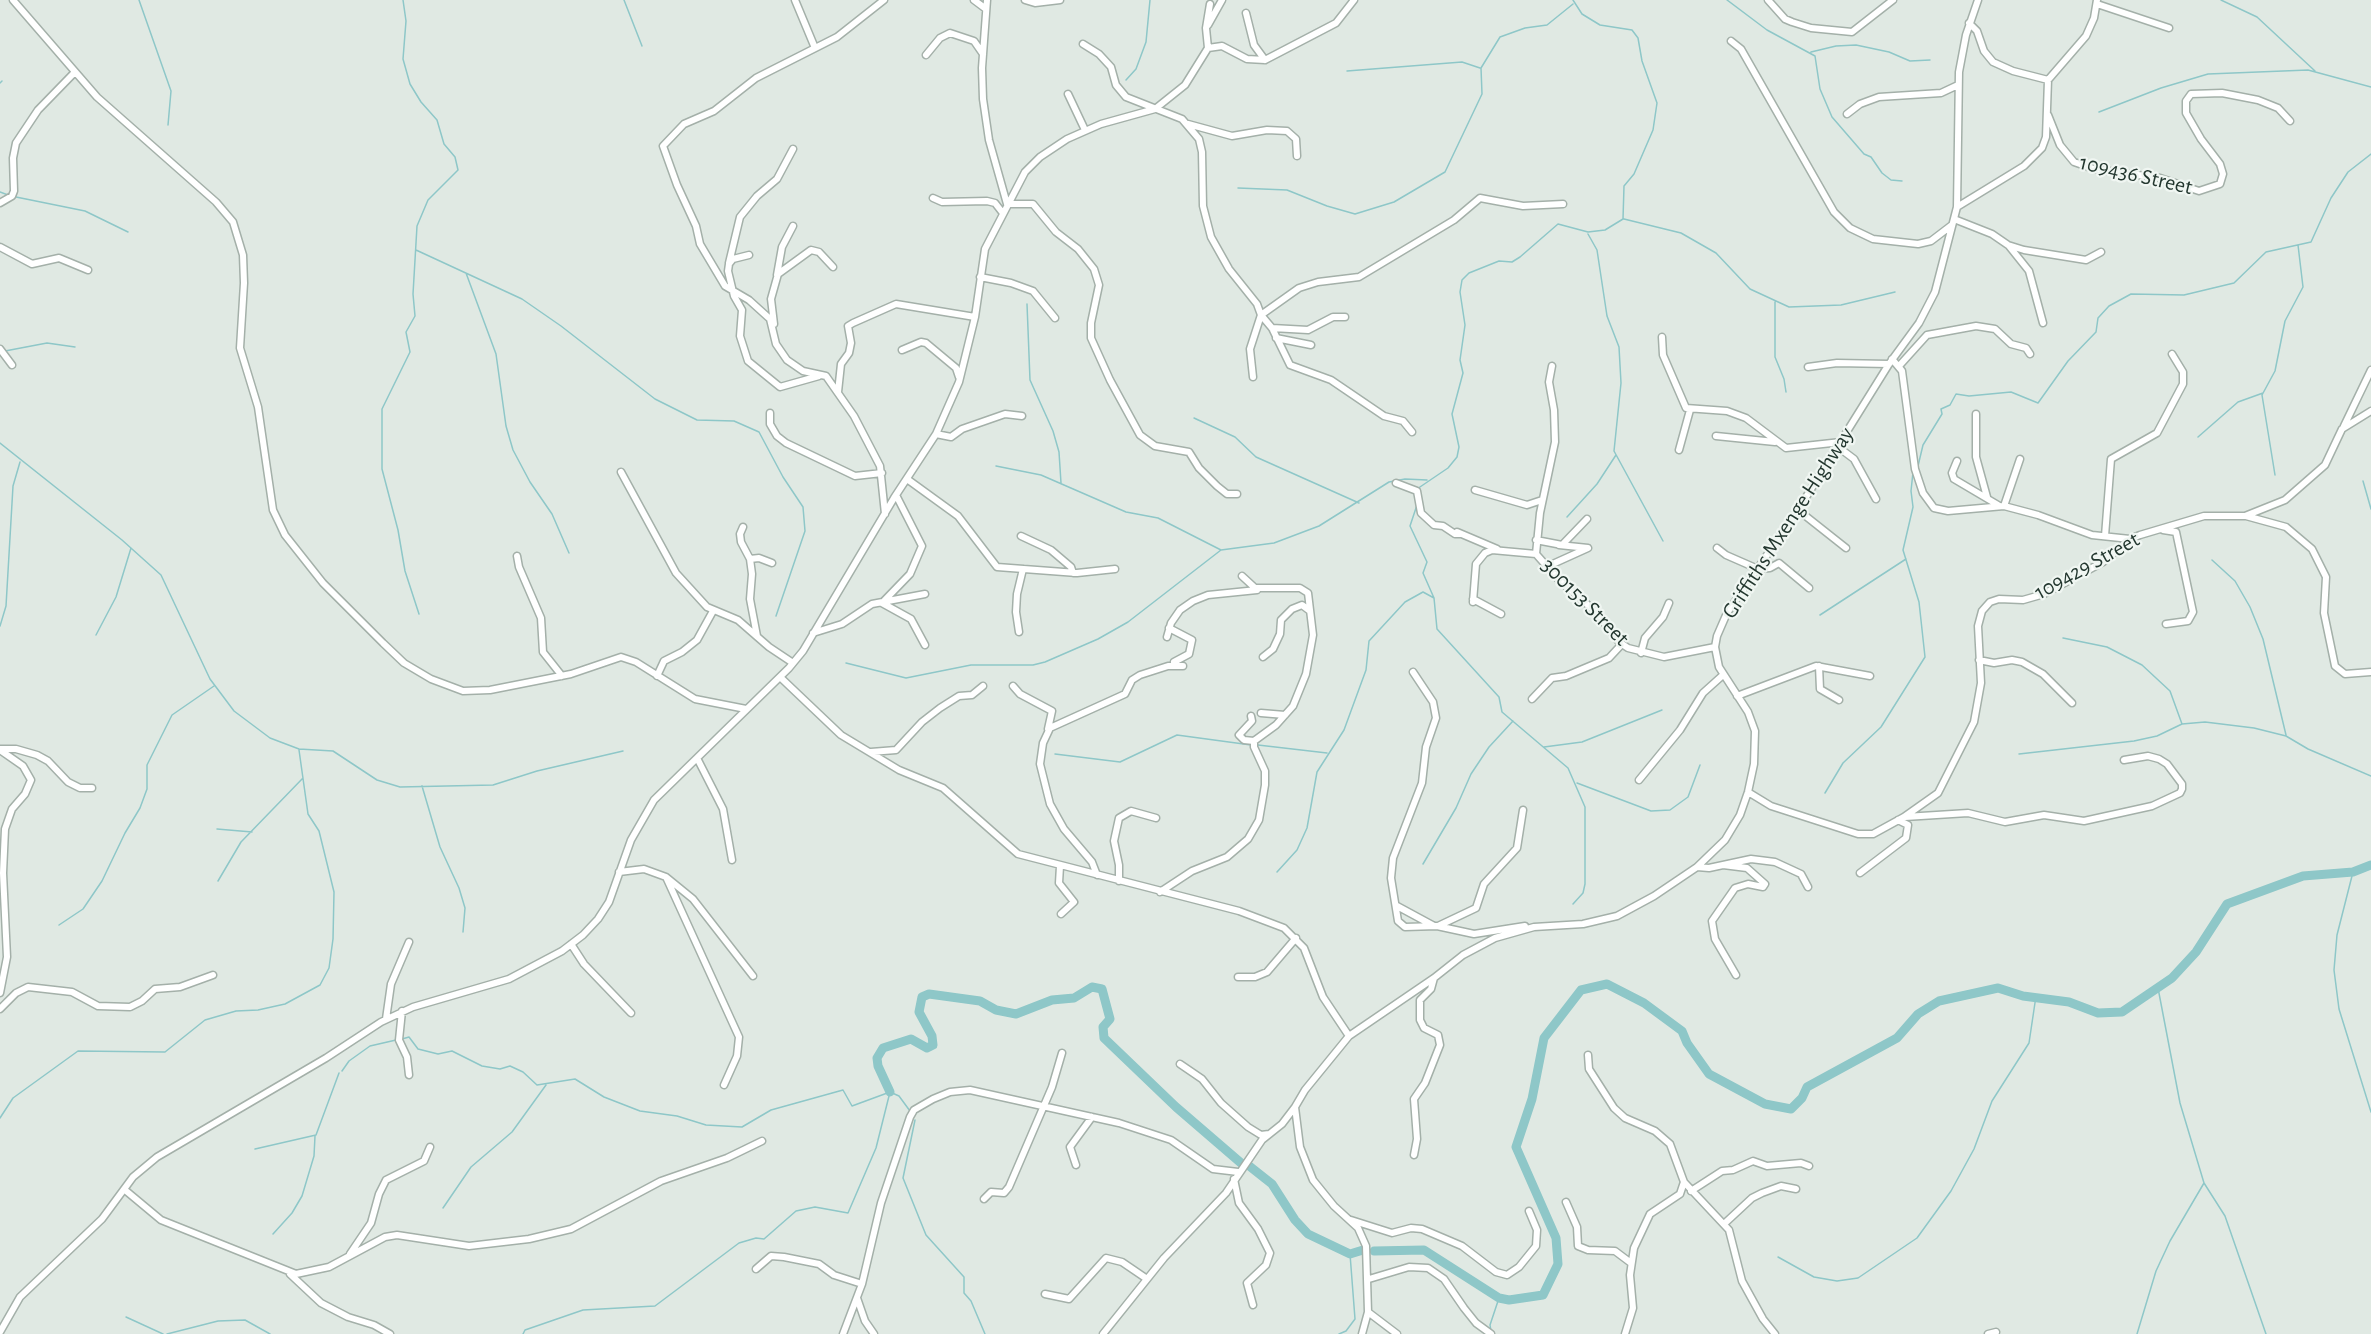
<!DOCTYPE html>
<html>
<head>
<meta charset="utf-8">
<style>
	body { margin:0 }
	canvas { display:block; background:#e0e9e3 }
</style>
</head>
<body>
<canvas width="2371" height="1334"></canvas>
<script>
const ctx = document.querySelector('canvas').getContext('2d');
ctx.lineJoin = 'round';
const toPath = rows => new Path2D(rows.map(r => 'M' + r).join(''));
function stroke(path, color, width, dash) { ctx.strokeStyle = color; ctx.lineWidth = width; ctx.lineCap = dash ? 'butt' : 'round'; ctx.setLineDash(dash || []); ctx.stroke(path); }
function write(font, color, halo, rows, align = 'center') {
  ctx.font = font + ' "Alegreya Sans",sans-serif'; ctx.lineWidth = 4.5; ctx.setLineDash([]); ctx.textBaseline = 'middle'; ctx.strokeStyle = halo; ctx.fillStyle = color; for (const [text, x, y, turn = 0] of rows) {
    ctx.save(); ctx.translate(x, y); ctx.rotate((+turn || 0) * Math.PI / 180); ctx.textAlign = isNaN(turn) ? turn : align; if (halo) ctx.strokeText(text, 0, 0); ctx.fillText(text, 0, 0); ctx.restore();
  }
}
stroke(toPath([
	[139,0,171,91,168,125],
	[403,0,406,21,403,59,410,84,421,102,437,120,444,144,455,157,458,170,428,200,417,226,413,294,415,316,406,332,410,352,382,409,382,469,398,530,405,571,419,614],
	[624,0,642,46],
	[1727,0,1767,30,1815,56,1820,89,1832,117,1864,154,1871,157,1882,173,1891,180,1902,181],
	[2221,0,2257,17,2315,71],
	[1811,52,1836,46,1856,45,1889,52,1910,61,1930,60],
	[1347,71,1462,62,1480,68],
	[1126,80,1136,69,1146,42,1150,0],
	[0,83,2,81],
	[2099,112,2161,88,2208,74,2308,70,2371,87],
	[1238,188,1287,190,1327,206,1355,214,1394,202,1445,172,1482,94,1481,68,1500,37,1525,28,1547,25,1573,4],
	[0,192,8,195],
	[16,197,85,211,128,232],
	[1624,219,1681,233,1716,253,1750,289,1789,307,1841,305,1895,292],
	[1588,234,1597,250,1607,316,1619,347,1621,383,1614,451,1663,541],
	[416,250,522,299,561,326,655,399,697,420,734,421,759,432,783,477,803,507,805,531,776,616],
	[466,273,496,354,506,426,513,450,530,482,552,514,569,553],
	[1775,302,1775,357,1784,379,1786,392],
	[1027,304,1030,380,1053,431,1059,452,1061,483],
	[5,351,47,343,75,347],
	[1194,418,1235,437,1256,457,1359,503],
	[2198,437,2238,402,2263,393],
	[0,443,122,540,161,575,210,679,234,711,270,738,299,749,333,751,377,780,400,787,493,785,537,771,623,751],
	[996,466,1041,475,1126,512,1158,518,1221,550],
	[1918,466,1923,445,1942,414,1941,409,1950,405,1956,394,1969,396,2011,392,2038,403,2068,361,2096,332,2098,318,2109,306,2131,294,2184,295,2234,283,2266,252,2311,242,2331,198,2348,172,2371,154],
	[2275,475,2262,395,2275,371,2285,321,2303,287,2298,245],
	[2363,481,2371,509],
	[1417,489,1448,468,1457,457,1459,447,1452,414,1463,373,1460,360,1465,325,1460,292,1462,280,1469,273,1499,261,1512,262,1520,257,1558,224,1588,232,1605,230,1623,219,1624,186,1634,174,1653,130,1657,103,1642,61,1638,38,1632,30,1600,25,1582,14,1573,0],
	[1417,505,1410,526,1427,562,1423,573,1434,598,1437,629,1499,697,1502,712,1568,768,1585,807,1585,884,1583,893,1573,904],
	[1567,517,1597,484,1616,455],
	[2212,560,2235,581,2250,607,2263,639,2286,735],
	[1820,615,1906,559],
	[0,626,6,606,13,486,20,462],
	[96,635,116,597,131,548],
	[2063,638,2107,647,2142,665,2170,691,2182,724],
	[846,663,906,678,971,665,1033,665,1045,662,1098,639,1128,622,1221,550,1274,543,1319,526,1389,482,1405,479,1427,480],
	[1258,745,1327,753],
	[1544,747,1582,742,1662,710],
	[1055,754,1120,762,1177,735,1251,745],
	[2019,754,2134,741,2157,736,2182,724,2205,722,2254,728,2286,736,2308,749,2371,776],
	[1577,783,1651,811,1670,810,1688,797,1700,765],
	[422,786,440,847,459,888,465,908,463,932],
	[1825,793,1843,763,1881,727,1925,657,1919,602,1903,550,1913,507,1911,491,1913,472],
	[217,829,252,832],
	[1423,864,1456,808,1471,774,1489,747,1513,721],
	[1277,872,1297,850,1307,828,1317,772,1344,730,1366,670,1369,641,1405,602,1423,592,1434,598],
	[2353,872,2337,935,2334,970,2339,1009,2371,1112],
	[218,881,241,842,303,778],
	[59,925,83,909,102,881,125,833,140,808,147,789,147,765,172,715,214,686],
	[2158,988,2180,1103,2204,1183,2225,1216,2266,1334],
	[402,1039,409,1037,418,1049,438,1054,452,1051,482,1066,500,1069,510,1066,523,1072,537,1085,575,1079,604,1097,640,1111,677,1116,706,1125,742,1127,771,1110,843,1090,852,1106,890,1092,899,1096,910,1111],
	[342,1071,349,1061,370,1046,396,1040],
	[0,1118,13,1098,78,1051,165,1052,205,1020,236,1011,258,1010,285,1004,320,985,329,968,333,939,334,892,319,831,308,814,299,750],
	[915,1120,903,1178,926,1235,964,1277,964,1293,971,1301,985,1334],
	[255,1149,316,1135,339,1073],
	[443,1208,471,1167,512,1132,546,1085],
	[273,1234,292,1213,302,1196,314,1156,315,1136],
	[1778,1257,1814,1277,1837,1281,1858,1278,1917,1238,1951,1191,1974,1149,1992,1101,2029,1043,2036,996],
	[126,1317,163,1334],
	[1491,1331,1490,1325,1499,1298],
	[167,1334,218,1321,245,1320,270,1334],
	[523,1334,525,1330,583,1310,655,1306,739,1243,756,1238,764,1239,796,1211,815,1207,848,1213,876,1148,890,1092],
	[1339,1334,1346,1331,1355,1319,1350,1254],
	[2137,1334,2156,1271,2170,1241,2204,1183]
]), '#8ec7c8', 1.5);
stroke(toPath([
	[890,1092,878,1066,877,1058,883,1048,911,1039,927,1048,933,1045,932,1036,919,1012,922,997,929,994,980,1001,996,1010,1016,1014,1052,1000,1074,998,1092,987,1102,989,1110,1019,1103,1027,1104,1038,1176,1107,1241,1163],
	[1248,1165,1272,1184,1295,1220,1308,1234,1350,1254,1363,1250],
	[1374,1251,1424,1250,1499,1298,1509,1300,1543,1295,1558,1264,1556,1238,1516,1147,1532,1099,1544,1038,1581,990,1607,984,1644,1003,1682,1031,1687,1043,1709,1074,1765,1104,1791,1109,1802,1098,1807,1087,1897,1038,1918,1014,1939,1001,1998,988,2023,996,2069,1002,2098,1013,2122,1012,2172,978,2196,952,2227,904,2303,876,2353,872,2371,865]
]), '#8ec7c8', 9);
const minor = toPath([
	[13,0,97,97,216,202,233,222,243,255,244,283,240,348,258,407,273,510,285,535,323,583,383,643,404,663,431,679,463,691,490,690,571,674,621,657,636,662,695,699,746,709],
	[795,0,815,48],
	[884,0,837,37,756,78,714,111,684,124,663,146,677,185,696,226,700,244,725,286,749,300,770,319,776,344,787,360,803,371,826,376,854,416,880,466,885,514],
	[974,0,986,9],
	[987,0,982,68,983,99,989,140,1007,204,1033,204,1056,232,1078,249,1094,269,1099,285,1091,323,1091,338,1110,380,1140,435,1155,446,1189,452,1199,468,1217,486,1227,494,1237,494],
	[1025,0,1035,3,1060,0],
	[1768,0,1785,19,1792,22,1811,28,1852,32,1893,0],
	[2097,4,2169,28],
	[1246,13,1254,45,1265,60],
	[1969,23,1977,31,1984,51,1993,62,2013,71,2048,80],
	[1208,25,1222,0],
	[1731,41,1741,49,1834,212,1850,228,1873,239,1918,244,1931,241,1952,225],
	[1083,44,1099,54,1111,67,1116,85,1126,97,1182,119,1199,139,1202,152,1203,206,1211,237,1229,269,1257,304,1261,315,1299,288,1318,282,1359,277,1454,220,1480,198,1523,206,1563,204],
	[1208,48,1206,28,1210,4],
	[926,55,940,38,950,33,974,41,983,54],
	[1068,94,1085,130],
	[1847,114,1860,104,1879,97,1941,93,1958,85],
	[2048,115,2060,145,2074,162,2094,169,2160,178,2199,191,2220,184,2223,174,2220,164,2201,139,2186,113,2186,101,2191,94,2222,93,2258,100,2278,108,2290,121],
	[1188,124,1232,136,1267,130,1287,131,1296,139,1297,156],
	[933,198,942,202,987,201,995,203,1002,212],
	[0,203,12,196,14,191,13,158,16,143,38,110,74,73],
	[1957,207,2024,166,2042,148,2046,137,2048,80,2086,36,2094,18,2097,0],
	[1954,219,1992,234,2008,245,2024,250,2086,260,2101,252],
	[2009,246,2029,271,2043,323],
	[0,247,32,264,59,258,88,270],
	[749,255,733,259,729,264,728,271,734,296,742,310,740,336,748,361,780,387,819,376],
	[729,263,740,217,757,196,777,179,793,149],
	[777,275,782,247,793,226],
	[980,277,1011,283,1033,291,1055,318],
	[1261,315,1272,328,1290,365,1331,380,1384,416,1403,421,1412,432],
	[774,324,771,299,778,274,811,250,819,252,833,267],
	[1272,328,1308,330,1333,317,1345,317],
	[1662,337,1663,355,1686,408,1727,411,1746,418,1786,448,1841,442],
	[1276,338,1311,345],
	[0,349,12,365],
	[902,350,921,342,926,343,956,368,959,377],
	[1892,359,1902,371,1915,469,1923,493,1934,508,1948,511,2004,506,2038,515,2092,535,2130,539],
	[1552,366,1549,382,1554,410,1555,442,1540,513,1536,554,1559,580,1596,612,1619,642,1628,648,1664,657,1715,647],
	[1899,366,1927,335,1976,326,1995,329,2011,344,2026,348,2030,354],
	[1808,367,1837,363,1889,364],
	[1253,377,1250,349,1261,315],
	[838,392,841,364,849,353,851,343,848,326,853,323,896,304,975,317],
	[770,413,770,424,777,436,786,443,855,476,882,473],
	[1976,414,1976,457,1987,497],
	[2344,426,2371,370],
	[936,434,951,437,962,429,1005,414,1022,416],
	[1716,436,1775,442],
	[1838,447,1854,459,1876,499],
	[1679,450,1690,410],
	[1957,461,1952,473,1954,479,1998,505],
	[621,472,676,573,707,607,738,620,769,647,793,663],
	[907,479,958,516,997,567,1077,573,1115,569],
	[1396,483,1417,491,1421,513,1434,525,1443,526,1455,534,1461,534],
	[1475,490,1527,505,1542,500],
	[896,495,922,546,910,574,882,603,911,619,925,645],
	[2004,506,2020,459],
	[1798,510,1846,548],
	[2246,516,2286,527,2312,549,2326,577,2324,613,2335,666,2345,674,2371,672],
	[743,527,740,534,741,542,750,559],
	[2163,530,2176,532,2193,612,2188,621,2166,624],
	[1457,532,1497,549],
	[1021,536,1051,550,1071,567,1073,573],
	[2105,536,2111,459,2157,433,2183,384,2183,372,2172,354],
	[1536,540,1562,545,1587,519],
	[1717,548,1726,555,1758,569,1770,568,1779,563,1809,588],
	[517,556,519,567,541,618,543,652,562,676],
	[1546,567,1588,548,1559,545],
	[1473,599,1501,614],
	[1473,602,1476,564,1485,553,1492,550,1536,554],
	[1169,628,1192,640,1189,654,1174,662],
	[1019,632,1016,612,1017,594,1023,569],
	[813,633,842,624,872,604,925,594],
	[757,636,750,599,752,574,750,559,759,558,772,563],
	[1167,637,1171,623,1180,610,1193,601,1208,595,1257,590],
	[1641,653,1645,638,1663,617,1669,603],
	[1263,657,1273,649,1280,634,1281,620,1292,609,1302,605,1310,611],
	[1979,660,1994,663,2012,660,2022,662,2043,674,2072,703],
	[1819,666,1820,689,1839,700],
	[1413,672,1433,702,1436,718,1426,747,1422,783,1393,858,1391,878,1398,921,1405,927,1437,926,1474,934,1525,926],
	[657,676,664,661,682,652,697,640,713,611],
	[780,677,841,735,899,770,943,788,1018,854,1239,911,1284,928,1304,948,1323,997,1349,1036],
	[1013,686,1020,694,1052,711,1048,729],
	[1737,696,1816,666,1870,676],
	[1532,699,1552,678,1566,676,1609,658,1622,644],
	[1261,713,1285,715],
	[1251,716,1252,721,1239,735,1244,740,1254,741],
	[0,749,16,749,37,755,48,761,68,782,80,788,92,788],
	[0,750,23,766,31,780,25,794,12,809,5,829,3,873,7,957,0,993],
	[871,752,896,750,922,722,940,708,959,696,972,695,983,686],
	[697,758,723,809,732,860],
	[1639,780,1680,730,1703,693,1723,675],
	[1748,792,1771,806,1858,834,1873,834,1904,817,1938,793,1974,722,1981,683,1978,626,1982,611,1990,602,1999,599,2023,600,2044,594,2103,562,2130,539,2140,535,2204,516,2245,516,2285,500,2325,465,2342,429,2371,411],
	[1905,817,1968,813,2005,822,2044,815,2084,821,2152,806,2180,793,2182,789,2182,784,2167,764,2159,759,2148,756,2124,760],
	[1723,865,1747,868,1765,884,1763,887,1748,884,1735,888,1712,921,1715,939,1736,975],
	[1060,866,1059,883,1074,902,1061,914],
	[1697,867,1709,868,1751,859,1775,862,1801,874,1808,887],
	[619,872,644,869,666,877,693,899,753,976],
	[1860,873,1906,838,1908,825,1898,820],
	[1097,875,1092,862,1064,829,1050,804,1040,764,1043,743,1050,728,1125,694,1132,680,1140,675,1168,666,1183,666],
	[666,877,739,1037,737,1056,724,1085],
	[1119,881,1119,865,1114,841,1119,818,1131,811,1156,818],
	[1160,892,1192,871,1227,857,1248,839,1259,820,1265,785,1265,771,1254,747,1254,741,1276,725,1293,706,1306,674,1313,635,1308,593,1300,588,1255,588,1242,576],
	[1397,906,1434,926],
	[1438,926,1476,908,1484,884,1517,848,1523,810],
	[571,944,584,964,631,1013],
	[1238,977,1255,977,1267,972,1296,938],
	[0,1009,16,993,28,987,72,992,98,1006,130,1007,142,1001,155,989,180,987,213,975],
	[402,1011,399,1040,407,1057,409,1075],
	[386,1019,391,984,409,942],
	[1588,1055,1589,1069,1614,1108,1625,1118,1655,1131,1670,1144,1684,1182,1729,1230,1742,1281,1763,1319,1775,1334],
	[1180,1064,1202,1079,1221,1103,1248,1127,1261,1135,1269,1134],
	[1414,1155,1417,1139,1414,1099,1425,1083,1440,1045,1438,1035,1424,1028,1420,1020,1420,1000,1431,989,1434,978],
	[1076,1165,1070,1147,1092,1117],
	[1234,1179,1239,1203,1258,1229,1270,1253,1266,1265,1247,1283,1253,1305],
	[125,1190,161,1220,296,1274,329,1267,385,1237,397,1235,469,1246,529,1239,571,1229,661,1181,727,1158,762,1141],
	[1691,1191,1722,1171,1733,1170,1753,1161,1767,1166,1801,1163,1809,1166],
	[984,1199,991,1192,1004,1193,1009,1187,1052,1087,1062,1053],
	[1566,1202,1577,1227,1578,1246,1588,1250,1615,1251,1631,1263],
	[1351,1220,1392,1233,1411,1228,1422,1229,1462,1246,1496,1272,1507,1275,1519,1267,1536,1246,1537,1230,1529,1211],
	[1724,1224,1752,1198,1762,1193,1781,1186,1796,1189],
	[350,1254,371,1223,379,1194,386,1180,424,1161,430,1147],
	[756,1269,771,1256,784,1257,819,1264,834,1275,862,1284],
	[290,1274,321,1303,348,1317,374,1325,390,1334],
	[1369,1279,1409,1267,1428,1268,1444,1279,1464,1308,1476,1323,1491,1334],
	[1045,1294,1069,1299,1106,1258,1122,1262,1147,1279],
	[857,1298,865,1321,874,1334],
	[1368,1312,1397,1334],
	[0,1332,20,1297,102,1219,133,1177,157,1157,326,1058,381,1022,413,1007,509,979,562,951,583,935,598,919,609,902,631,840,654,800,789,668,803,651,894,498,936,434,959,382,975,317,985,249,1025,172,1040,157,1067,139,1101,124,1155,109,1185,85,1208,48,1222,46,1247,59,1265,60,1336,23,1354,0],
	[843,1334,862,1284,881,1203,910,1117,914,1110,933,1099,950,1092,970,1090,1119,1123,1171,1140,1213,1169,1238,1172],
	[1103,1334,1164,1258,1226,1193,1262,1140,1282,1124,1295,1107],
	[1362,1334,1368,1312,1366,1246,1358,1228,1334,1206,1313,1180,1300,1147,1295,1107,1305,1090,1349,1036,1434,978,1463,955,1495,938,1534,927,1583,924,1617,916,1654,896,1697,867,1725,840,1740,815,1748,792,1754,764,1755,731,1748,712,1719,667,1715,647,1717,636,1727,613,1798,510,1889,364,1919,323,1935,292,1957,207,1959,72,1966,35,1978,0],
	[1625,1334,1633,1308,1630,1275,1634,1248,1650,1214,1680,1194,1684,1182],
	[1988,1334,1996,1332]
]);
stroke(minor, '#a4b0a9', 9);
stroke(minor, '#fff', 6);
write('22px', '#23372f', '#f0f6f2', [
	["109436 Street",2136,175,13],
	["Griffiths Mxenge Highway",1788,523,-57],
	["109429 Street",2087,566,-29],
	["300153 Street",1585,602,45]
]);
</script>
</body>
</html>
